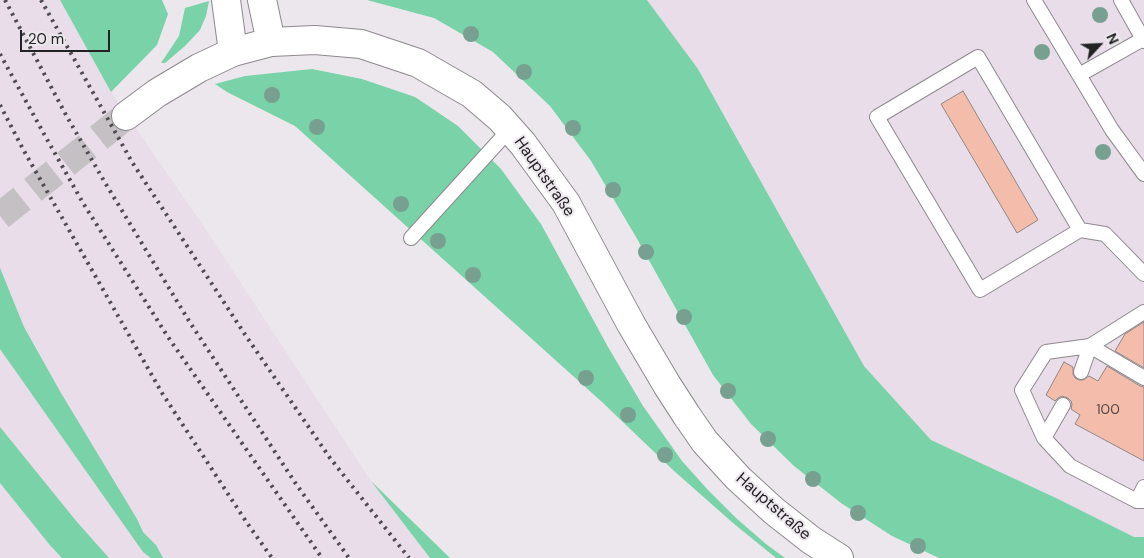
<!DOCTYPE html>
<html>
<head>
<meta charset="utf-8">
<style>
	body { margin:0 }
	#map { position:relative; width:1144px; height:558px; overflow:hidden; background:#ece7ec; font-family:"DM Sans",sans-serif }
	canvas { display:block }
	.north { position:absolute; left:1074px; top:20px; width:50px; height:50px; -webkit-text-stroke:4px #ece7ec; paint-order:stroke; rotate:65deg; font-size:14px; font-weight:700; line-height:20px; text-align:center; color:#232224 }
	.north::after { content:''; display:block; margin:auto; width:18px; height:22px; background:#232224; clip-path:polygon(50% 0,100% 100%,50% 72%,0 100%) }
	.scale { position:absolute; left:20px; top:30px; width:90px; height:22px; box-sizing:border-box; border:2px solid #232224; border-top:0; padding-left:6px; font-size:15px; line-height:18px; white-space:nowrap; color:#232224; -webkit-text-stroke:4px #ece7ec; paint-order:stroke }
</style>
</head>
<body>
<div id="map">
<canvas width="1144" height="558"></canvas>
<div class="north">N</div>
<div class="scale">20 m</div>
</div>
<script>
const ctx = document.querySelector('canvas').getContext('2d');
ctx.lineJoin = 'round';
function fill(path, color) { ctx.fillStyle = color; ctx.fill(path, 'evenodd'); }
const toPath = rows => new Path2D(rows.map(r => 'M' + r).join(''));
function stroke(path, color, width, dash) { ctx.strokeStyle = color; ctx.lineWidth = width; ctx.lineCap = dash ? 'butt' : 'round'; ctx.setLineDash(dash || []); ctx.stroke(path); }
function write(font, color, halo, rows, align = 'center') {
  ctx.font = font + ' "DM Sans",sans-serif'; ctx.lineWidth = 4; ctx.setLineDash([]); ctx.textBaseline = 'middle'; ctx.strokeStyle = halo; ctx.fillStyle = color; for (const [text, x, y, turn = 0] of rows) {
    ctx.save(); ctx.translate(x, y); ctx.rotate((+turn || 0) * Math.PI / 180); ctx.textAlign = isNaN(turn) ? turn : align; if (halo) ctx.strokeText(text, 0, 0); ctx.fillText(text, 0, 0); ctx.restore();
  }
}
fill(toPath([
	[0,0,60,0,111,92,202,224,371,481,430,558,0,558],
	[647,0,1144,0,1144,537,1134,537,1056,498,931,440,864,366,698,69]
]), '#e8dde9');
fill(toPath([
	[60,0,162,0,168,14,157,45,111,92],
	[367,0,647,0,698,69,864,366,931,440,1056,498,1134,537,1144,537,1144,558,939,558,892,536,841,503,794,466,751,424,713,375,636,237,591,161,550,106,493,52,434,18],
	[209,1,206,16,200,30,185,46,165,63,161,63,179,36,185,8],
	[312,69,362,79,415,97,458,126,501,169,541,224,608,347,643,406,682,461,708,490,736,518,766,544,785,558,776,558,733,523,673,470,602,402,295,126,227,92,215,84,245,76],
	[0,268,24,327,61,393,137,519,143,532,156,545,163,558,151,558,143,552,0,349],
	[0,427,77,522,109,558,62,558,49,544,0,483],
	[371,481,450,558,430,558]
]), '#79d2a8');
const building = toPath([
	[963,91,1038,220,1017,233,941,104,963,91],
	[1144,322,1144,368,1115,351,1125,334,1144,322],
	[1064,362,1073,367,1073,374,1075,378,1079,380,1083,380,1089,376,1098,381,1107,366,1140,386,1144,387,1144,461,1075,424,1080,415,1071,409,1072,404,1071,401,1068,398,1062,396,1058,398,1055,401,1046,395,1064,362]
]);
fill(building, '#f4bcab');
stroke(building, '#8f8886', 1);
stroke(toPath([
	[0,216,126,116]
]), '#c4c0c4', 28, [28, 14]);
const lane = toPath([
	[1034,0,1112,130,1144,174],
	[1121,0,1144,41],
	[978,57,1080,230,980,290,877,117,978,57],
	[1079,75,1143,39],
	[1080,230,1105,234,1144,274],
	[411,238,510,129],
	[1144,312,1090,346,1046,352,1022,390,1044,438,1070,466,1137,501,1144,501],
	[1081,372,1090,346,1144,378],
	[1044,438,1063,405],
	[1137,501,1144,487]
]);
const street = toPath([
	[226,0,233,52],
	[262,0,271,42]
]);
const primary = toPath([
	[126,116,157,93,199,68,233,52,271,42,315,40,361,44,418,63,472,94,500,118,523,144,566,203,631,324,667,385,687,416,705,442,738,478,774,511,811,540,839,558]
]);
stroke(lane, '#8e898e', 16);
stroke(street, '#8e898e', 30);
stroke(primary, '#8e898e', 30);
stroke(lane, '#fff', 14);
stroke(street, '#fff', 28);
stroke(primary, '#fff', 28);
stroke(toPath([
	[5,0,66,115,104,181,189,321,296,484,349,558],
	[41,0,132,162,246,336,330,458,409,558],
	[0,54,44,134,83,203,168,337,322,558],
	[0,105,24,151,162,393,247,523,272,558]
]), '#4d4b4e', 4, [2.5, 5]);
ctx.fillStyle = '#78a091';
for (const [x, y] of [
	[1100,15],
	[471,34],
	[1042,52],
	[524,72],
	[272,95],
	[317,127],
	[573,128],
	[1103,152],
	[613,190],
	[401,204],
	[438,241],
	[646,252],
	[473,275],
	[684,317],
	[586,378],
	[728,391],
	[628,415],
	[768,439],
	[665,455],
	[813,479],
	[858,513],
	[918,546]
]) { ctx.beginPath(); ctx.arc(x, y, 8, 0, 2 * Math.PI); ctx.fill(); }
write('14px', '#574846', null, [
	["100",1108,410]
]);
write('16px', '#232224', '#ece7ec', [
	["Hauptstraße",544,177,55],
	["Hauptstraße",773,507,41]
]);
</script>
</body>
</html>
